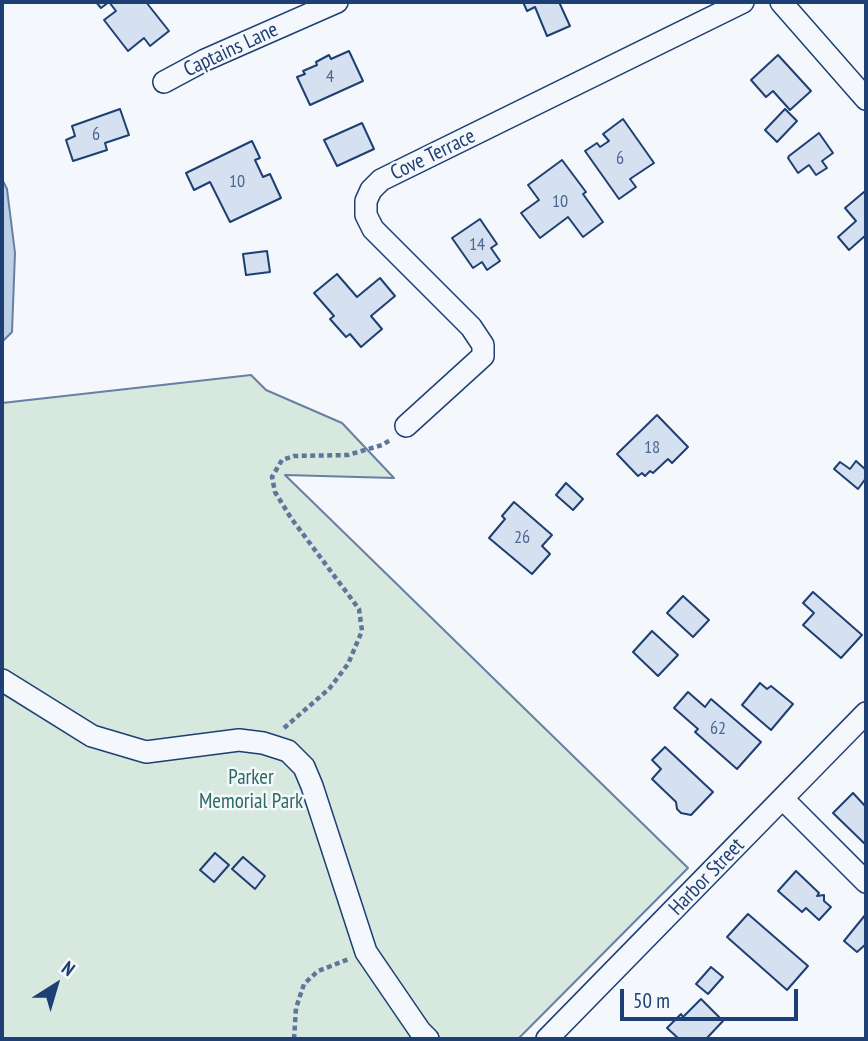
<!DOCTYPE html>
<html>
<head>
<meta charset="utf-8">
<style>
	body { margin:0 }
	#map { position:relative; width:868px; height:1041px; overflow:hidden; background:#f4f7fb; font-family:"PT Sans Narrow",sans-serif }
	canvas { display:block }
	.frame { position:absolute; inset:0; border:4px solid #1d3f73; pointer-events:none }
	.north { position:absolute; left:21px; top:950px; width:70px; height:70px; -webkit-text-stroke:5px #f4f7fb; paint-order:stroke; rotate:37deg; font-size:19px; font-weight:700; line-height:28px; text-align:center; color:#1d3f73 }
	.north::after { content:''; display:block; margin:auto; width:24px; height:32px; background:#1d3f73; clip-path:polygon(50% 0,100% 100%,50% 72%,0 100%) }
	.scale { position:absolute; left:620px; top:989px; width:178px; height:32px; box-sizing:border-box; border:4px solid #1d3f73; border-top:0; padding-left:9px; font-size:21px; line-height:24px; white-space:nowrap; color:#1d3f73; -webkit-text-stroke:5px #f4f7fb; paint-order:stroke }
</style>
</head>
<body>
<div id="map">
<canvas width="868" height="1041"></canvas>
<div class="frame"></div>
<div class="north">N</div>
<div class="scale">50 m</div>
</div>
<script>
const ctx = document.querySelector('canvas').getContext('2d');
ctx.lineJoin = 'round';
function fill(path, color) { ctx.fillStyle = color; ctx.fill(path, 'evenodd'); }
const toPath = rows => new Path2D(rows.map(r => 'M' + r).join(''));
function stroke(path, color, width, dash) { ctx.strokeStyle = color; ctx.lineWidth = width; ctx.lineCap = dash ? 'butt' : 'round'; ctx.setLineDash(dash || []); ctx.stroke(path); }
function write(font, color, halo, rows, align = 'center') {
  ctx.font = font + ' "PT Sans Narrow",sans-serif'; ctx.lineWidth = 5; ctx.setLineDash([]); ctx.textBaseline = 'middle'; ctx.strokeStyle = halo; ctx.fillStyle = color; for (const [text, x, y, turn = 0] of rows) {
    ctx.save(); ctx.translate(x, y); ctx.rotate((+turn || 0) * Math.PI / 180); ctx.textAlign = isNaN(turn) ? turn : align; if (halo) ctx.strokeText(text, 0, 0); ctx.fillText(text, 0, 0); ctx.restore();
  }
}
const green = toPath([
	[251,375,266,390,342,423,394,478,285,475,688,868,518,1039,2,1039,2,403,251,375]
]);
fill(green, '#d7e8df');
stroke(green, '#687fa3', 2);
const water = toPath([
	[2,179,7,189,15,253,12,332,2,342,2,179]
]);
fill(water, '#bed0e5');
stroke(water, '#687fa3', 2);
const building = toPath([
	[96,2,146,2,169,31,150,46,144,38,128,51,104,20,116,11,109,2,101,8,96,2],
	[523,2,559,2,570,26,547,36,535,7,527,11,523,2],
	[349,51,363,81,310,105,297,77,305,74,303,71,317,65,316,62,329,55,331,59,349,51],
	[778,55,811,91,790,110,773,91,766,97,751,80,778,55],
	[120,109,129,135,105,143,107,150,73,161,66,140,75,136,72,126,120,109],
	[785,109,797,121,777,142,765,130,785,109],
	[623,119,654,163,630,179,636,187,619,199,585,151,597,143,600,147,609,141,603,134,623,119],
	[362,123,374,149,337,166,324,140,362,123],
	[819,133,833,153,822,161,827,168,816,175,809,165,798,173,788,158,789,156,819,133],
	[252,141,260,158,255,160,263,177,270,174,281,198,230,222,210,182,194,190,186,173,252,141],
	[562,160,586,192,583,194,603,222,583,237,568,217,540,238,521,213,539,200,528,185,562,160],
	[864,192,866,195,866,235,849,250,838,237,856,221,845,208,864,192],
	[480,219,497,244,491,248,500,261,487,270,482,262,473,268,452,238,480,219],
	[267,251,270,272,246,275,243,254,267,251],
	[337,274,357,297,380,278,395,296,371,316,382,329,361,347,350,334,346,337,330,319,334,316,314,293,337,274],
	[657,415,688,447,672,463,668,459,653,473,650,471,645,476,642,473,638,476,617,454,657,415],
	[856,461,866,470,866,478,858,489,834,469,840,462,850,469,856,461],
	[566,483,583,499,573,510,556,495,566,483],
	[514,502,552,535,542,546,550,554,532,574,489,538,505,519,502,516,514,502],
	[813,592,862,635,841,658,803,625,814,613,803,603,813,592],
	[683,596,709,620,693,637,667,613,683,596],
	[652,631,678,655,658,676,633,652,652,631],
	[760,683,767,689,771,686,793,704,771,730,742,705,760,683],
	[688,692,705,707,711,699,761,742,737,769,695,732,698,729,674,708,688,692],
	[665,747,713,792,691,815,681,813,677,809,676,802,652,779,661,769,652,760,665,747],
	[853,793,866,807,866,845,833,813,853,793],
	[215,853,229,865,214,882,200,870,215,853],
	[243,857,265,876,255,889,232,869,243,857],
	[796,871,819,893,817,896,824,895,824,901,831,907,819,920,806,908,802,912,778,891,796,871],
	[748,914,808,966,787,990,727,937,748,914],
	[866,914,866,944,857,952,844,941,866,914],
	[711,967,723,977,708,994,696,984,711,967],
	[701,999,723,1021,706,1039,679,1039,667,1028,681,1014,683,1017,701,999]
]);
fill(building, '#d5e0f0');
stroke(building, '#1d3f73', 2);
const street = toPath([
	[781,2,866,99],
	[164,82,205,60,337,2],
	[406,426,483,356,483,345,471,327,373,229,366,215,366,201,371,190,381,180,743,2],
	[2,680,92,736,146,752,239,740,263,743,288,751,304,767,312,786,366,952,420,1031,428,1039],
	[783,799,866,882],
	[547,1039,866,713]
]);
stroke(street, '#1d3f73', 24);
stroke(toPath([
	[284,728,329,689,348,664,362,631,359,609,291,518,275,492,272,477,282,460,294,456,348,455,382,445,392,439],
	[294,1039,296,1008,304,984,318,971,349,959]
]), '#5e769c', 4.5, [5, 3.5]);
stroke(street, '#f4f7fb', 21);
write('18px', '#4b6792', null, [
	["4",330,77],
	["6",96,135],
	["6",620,159],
	["10",237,182],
	["10",560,202],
	["14",477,245],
	["18",652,448],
	["26",522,538],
	["62",718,729]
]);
write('21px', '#1d3f73', '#f4f7fb', [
	["Captains Lane",231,50,-25],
	["Cove Terrace",433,155,-26],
	["Harbor Street",707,877,-46]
]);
write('21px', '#2c6c60', '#f4f7fb', [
	["Parker",251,778],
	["Memorial Park",251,802]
]);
</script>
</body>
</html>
